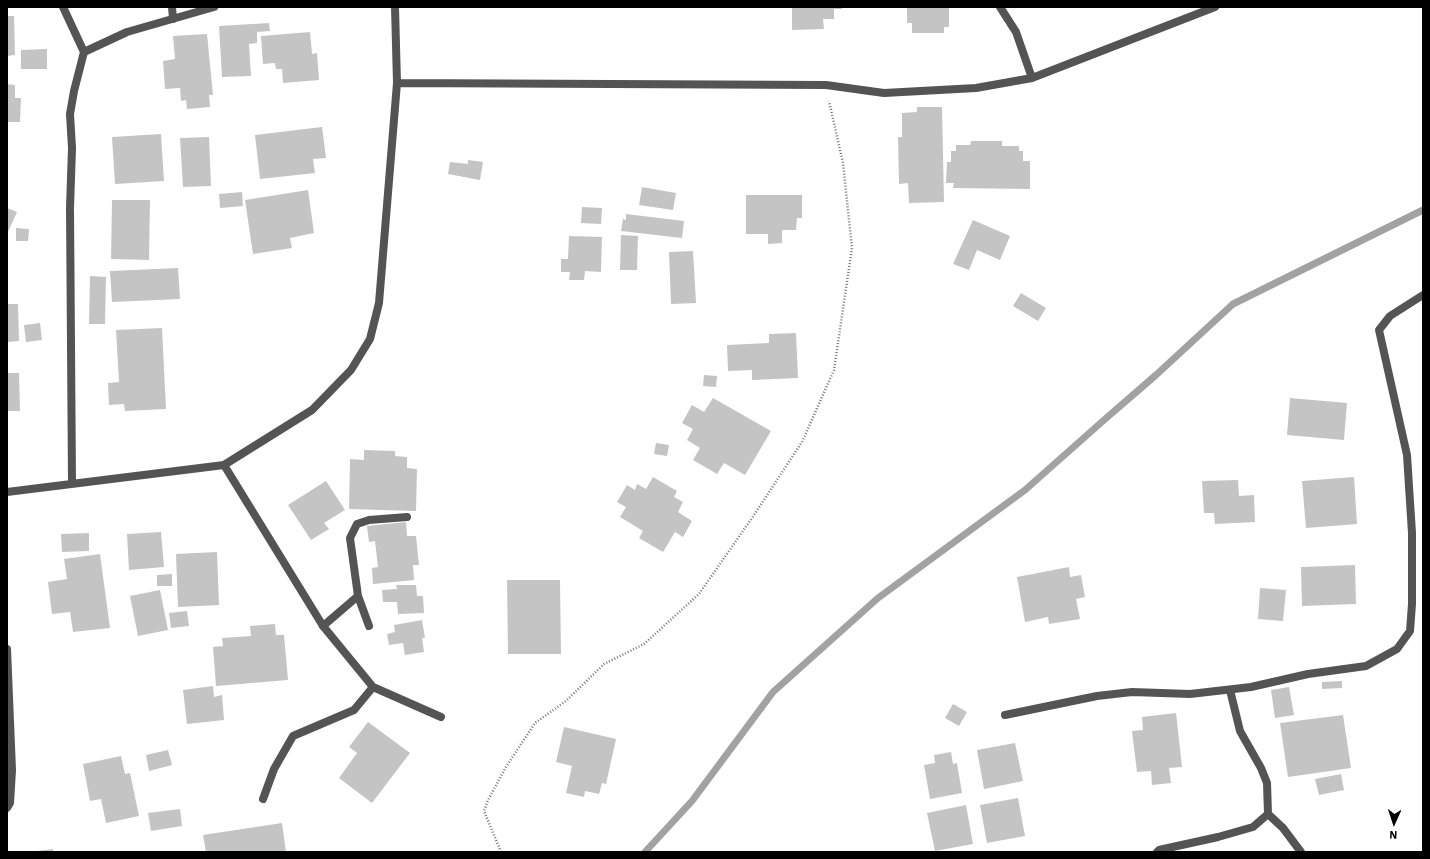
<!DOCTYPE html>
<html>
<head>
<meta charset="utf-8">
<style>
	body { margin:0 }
	#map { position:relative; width:1430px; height:859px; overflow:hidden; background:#fff; font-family:"IBM Plex Sans",sans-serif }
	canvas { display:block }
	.frame { position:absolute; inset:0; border:8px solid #000; pointer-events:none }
	.north { position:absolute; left:1374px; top:803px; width:40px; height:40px; -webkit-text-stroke:3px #fff; paint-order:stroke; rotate:183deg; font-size:11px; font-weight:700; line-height:16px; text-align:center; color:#000 }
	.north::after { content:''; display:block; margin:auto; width:14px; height:18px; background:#000; clip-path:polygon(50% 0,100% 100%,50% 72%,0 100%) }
</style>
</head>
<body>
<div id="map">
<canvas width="1430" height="859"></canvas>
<div class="frame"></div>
<div class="north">N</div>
</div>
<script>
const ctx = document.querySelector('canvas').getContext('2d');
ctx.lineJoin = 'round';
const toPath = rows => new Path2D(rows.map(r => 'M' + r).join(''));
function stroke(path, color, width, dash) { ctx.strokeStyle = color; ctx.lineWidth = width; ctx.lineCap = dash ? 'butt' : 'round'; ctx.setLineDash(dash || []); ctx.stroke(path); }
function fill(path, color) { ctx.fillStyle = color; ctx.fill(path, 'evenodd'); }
stroke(toPath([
	[645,852,692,801,773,692,878,598,1025,490,1104,420,1156,375,1233,304,1423,210]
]), '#a2a2a2', 7);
fill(toPath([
	[792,7,842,7,842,9,834,9,834,19,823,19,824,29,792,30],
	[907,7,949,7,949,27,944,27,944,33,912,33,912,23,907,23],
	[7,16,14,16,15,55,7,56],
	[269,23,270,31,257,32,257,43,249,44,251,76,222,77,219,26],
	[310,32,312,54,317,53,319,80,283,83,282,69,276,69,275,63,263,64,261,36],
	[207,34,213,95,209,95,210,107,187,109,186,100,181,101,180,88,165,89,163,61,175,59,173,36],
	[47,49,47,69,21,69,21,50],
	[7,84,15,85,15,98,21,98,20,122,7,122],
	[917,107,942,107,944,202,909,203,908,183,899,184,898,137,902,137,902,113,917,112],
	[322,127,326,158,313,159,315,173,260,179,255,135],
	[161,134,164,181,115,184,112,137],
	[209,137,211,186,183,187,180,138],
	[971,141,1002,141,1002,146,1019,146,1019,151,1023,151,1023,161,1030,161,1030,189,953,188,954,183,946,183,947,162,951,162,951,151,956,151,956,145,970,145],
	[468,160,483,162,480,180,448,174,450,162,468,164],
	[642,187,676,193,673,210,639,205],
	[308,190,314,233,290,238,292,248,253,254,245,200],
	[242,192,243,206,220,208,219,194],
	[746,195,802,195,802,218,797,218,796,230,782,230,782,243,768,244,768,234,746,234],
	[112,200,150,200,149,260,111,259],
	[582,207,602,208,601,224,581,223],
	[7,208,17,212,7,234],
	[626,214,684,221,682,238,621,231,623,219,626,220],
	[973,220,1010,236,1000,260,977,250,969,270,953,264],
	[16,228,29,229,28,241,16,241],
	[621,235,638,236,637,270,620,270],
	[569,236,602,237,601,272,585,271,584,280,569,280,570,272,561,272,561,259,568,259],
	[693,251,696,303,671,304,669,252],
	[178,268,180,299,112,302,110,271],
	[90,276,106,277,105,324,89,324],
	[1021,293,1046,308,1038,321,1013,306],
	[7,304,18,304,19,341,7,342],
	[40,323,42,340,26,342,24,325],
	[162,328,166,409,125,411,124,404,109,405,108,383,119,382,116,330],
	[796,333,798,378,752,380,752,370,728,371,727,345,769,343,769,334],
	[7,373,19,373,20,411,7,411],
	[704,375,717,376,716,387,703,386],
	[713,398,771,431,745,475,724,463,717,474,693,460,700,448,687,440,693,429,682,423,692,405,704,412],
	[1290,398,1347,403,1344,440,1287,435],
	[656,443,669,445,667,456,654,454],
	[364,450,395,451,395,456,407,457,407,468,417,469,416,511,349,509,350,459,364,460],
	[653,477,677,491,674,497,683,502,678,512,692,521,683,537,675,532,663,552,639,538,643,531,620,517,626,507,617,502,627,485,635,490,637,484,646,489],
	[1354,477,1357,524,1306,528,1302,481],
	[1238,480,1239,496,1254,495,1255,522,1215,524,1214,513,1204,513,1202,481],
	[326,481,345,510,324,523,329,529,311,540,288,505],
	[406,522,407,536,416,536,419,565,413,565,414,580,373,584,372,568,378,567,375,541,369,542,367,526],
	[161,532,164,567,129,570,127,534],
	[89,533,89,551,62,552,61,534],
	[217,552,219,605,178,607,176,554],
	[100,554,110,628,73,632,70,612,52,614,48,582,67,579,64,559],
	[1355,565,1356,604,1302,606,1301,567],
	[1069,567,1070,577,1081,575,1085,597,1076,599,1080,619,1049,624,1048,617,1025,622,1017,577],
	[172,574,172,586,157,586,157,575],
	[507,580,560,580,561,654,508,654],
	[396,585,416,585,417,596,423,596,424,613,398,614,397,602,383,602,382,590,397,589],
	[1260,588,1286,590,1283,621,1258,619],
	[160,590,168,630,138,636,130,596],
	[187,611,189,626,171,628,169,613],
	[422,620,425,638,422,638,424,652,405,655,403,643,389,645,387,634,395,632,394,625],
	[275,624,276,635,284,635,288,680,216,686,213,647,223,646,222,638,251,636,250,626],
	[1342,681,1342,688,1322,689,1322,682],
	[213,686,214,697,222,695,224,720,187,724,183,690],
	[1289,687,1294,715,1275,718,1271,690],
	[953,704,967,712,959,726,945,718],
	[1176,713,1182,767,1169,768,1171,783,1152,785,1151,771,1137,772,1132,731,1143,730,1142,717],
	[1343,715,1351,768,1288,777,1280,723],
	[368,722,410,753,372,803,339,778,357,753,349,747],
	[564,727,616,739,606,784,602,783,599,794,585,791,584,797,566,793,572,766,556,762],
	[1015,743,1023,781,984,789,977,750],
	[168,750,172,765,149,771,146,755],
	[951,752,953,764,957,763,962,793,930,799,924,765,935,763,934,755],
	[121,756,125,774,130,773,139,816,106,823,101,799,90,801,83,764],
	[1341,774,1344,790,1319,795,1315,779],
	[1018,798,1025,836,987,843,980,805],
	[966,805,973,844,935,851,927,813],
	[180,809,182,826,151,831,148,813],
	[282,823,286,852,206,852,203,835],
	[53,849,53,852,37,852,37,851]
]), '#c4c4c4');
stroke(toPath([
	[501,852,484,811,488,800,506,767,535,723,566,701,604,664,644,644,699,594,752,518,802,442,834,370,852,248,843,163,829,101]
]), '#767676', 2.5, [1, 2]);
stroke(toPath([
	[323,626,358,596],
	[369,626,358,596,350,538,357,524,369,520,407,517]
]), '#545454', 8);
stroke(toPath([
	[63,7,84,52,74,91,70,114,72,148,70,208,72,483],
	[172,7,173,19],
	[1000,7,1016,32,1032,78],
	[84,52,127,32,214,7],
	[397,83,826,85,884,93,976,88,1032,78,1215,7],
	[224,465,323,626,373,687,441,717],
	[7,492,224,465,312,410,351,370,370,339,379,303,397,83,395,7],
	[7,649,12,770,10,803,7,808],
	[1230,690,1240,731,1261,768,1267,783,1268,814,1283,828,1301,852],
	[1005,715,1097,696,1132,692,1190,694,1251,687,1308,674,1366,666,1397,649,1410,631,1412,604,1412,533,1407,455,1379,330,1390,316,1423,295],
	[263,799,274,769,293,736,354,710,373,687],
	[1157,852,1159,850,1218,837,1253,827,1268,814]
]), '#545454', 8);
</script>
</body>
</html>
